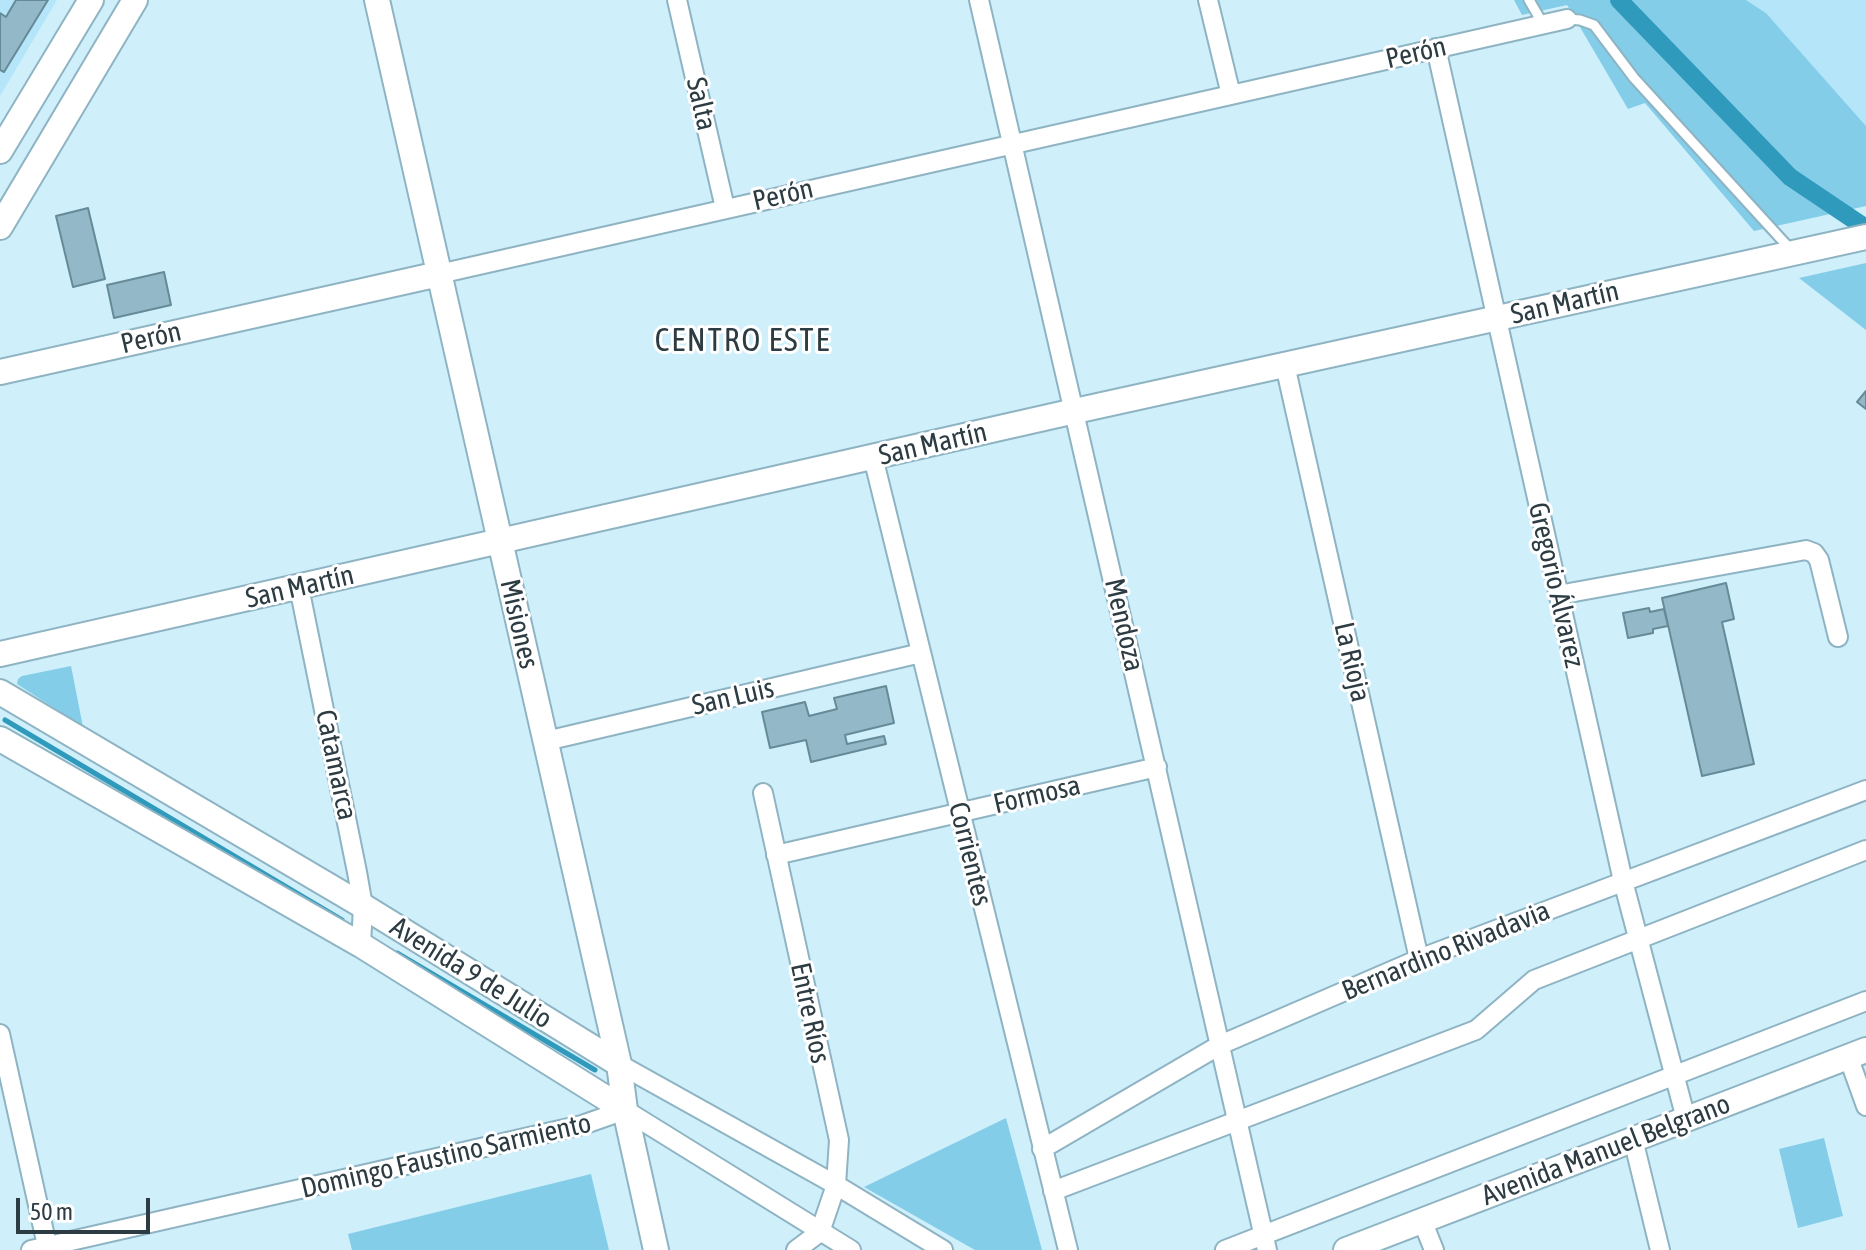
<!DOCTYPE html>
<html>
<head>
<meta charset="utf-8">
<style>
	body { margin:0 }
	#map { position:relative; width:1866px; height:1250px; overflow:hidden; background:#cfeffb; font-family:"Asap Condensed",sans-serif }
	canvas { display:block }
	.scale { position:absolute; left:16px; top:1198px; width:134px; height:36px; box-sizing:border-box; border:4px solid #2c3c42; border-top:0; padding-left:10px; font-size:24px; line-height:28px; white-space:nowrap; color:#2c3c42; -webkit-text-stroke:6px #fff; paint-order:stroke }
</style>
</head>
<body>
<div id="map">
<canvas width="1866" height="1250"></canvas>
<div class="scale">50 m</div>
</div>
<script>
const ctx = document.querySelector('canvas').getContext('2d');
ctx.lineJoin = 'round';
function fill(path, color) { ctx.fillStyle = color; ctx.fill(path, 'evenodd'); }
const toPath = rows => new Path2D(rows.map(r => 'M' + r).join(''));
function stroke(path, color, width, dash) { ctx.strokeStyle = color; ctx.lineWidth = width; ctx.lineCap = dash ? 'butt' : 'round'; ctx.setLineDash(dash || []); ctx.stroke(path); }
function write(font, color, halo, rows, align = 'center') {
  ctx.font = font + ' "Asap Condensed",sans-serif'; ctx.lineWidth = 6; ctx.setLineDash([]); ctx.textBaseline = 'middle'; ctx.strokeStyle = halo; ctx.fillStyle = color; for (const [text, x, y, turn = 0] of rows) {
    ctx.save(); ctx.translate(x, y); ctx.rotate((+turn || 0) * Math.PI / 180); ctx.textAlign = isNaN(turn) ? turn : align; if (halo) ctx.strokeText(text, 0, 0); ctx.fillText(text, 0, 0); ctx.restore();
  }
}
fill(toPath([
	[0,0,57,0,0,96],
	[1746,0,1866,0,1866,126,1766,13]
]), '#b4e5f8');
fill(toPath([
	[1514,0,1746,0,1766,13,1866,126,1866,206,1754,231,1645,103,1628,109,1567,5,1522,15],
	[1866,263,1866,330,1799,278],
	[71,666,83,727,17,684,18,679,22,676],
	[1006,1118,1042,1250,975,1250,864,1187],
	[1824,1138,1843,1216,1798,1228,1779,1149],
	[591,1174,609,1250,352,1250,348,1234]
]), '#84cde8');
stroke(toPath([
	[5,720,342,920],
	[397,953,595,1070]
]), '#309abc', 5);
stroke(toPath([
	[1619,0,1790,177,1866,228]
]), '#309abc', 18);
const building = toPath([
	[16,0,48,0,4,72,0,70,0,13,6,17,16,0],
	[88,208,105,279,73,287,56,216,88,208],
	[164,272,171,305,114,318,107,285,164,272],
	[1866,391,1866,409,1857,402,1866,391],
	[1726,583,1734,619,1722,622,1754,764,1702,776,1662,598,1726,583],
	[1649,608,1650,612,1664,609,1668,626,1653,629,1653,633,1628,638,1623,613,1649,608],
	[886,686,894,723,845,735,847,744,884,736,886,744,811,762,806,740,770,748,762,712,805,702,809,716,837,709,834,698,886,686]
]);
fill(building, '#93b9c8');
stroke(building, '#658a98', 2);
const service = toPath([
	[1529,0,1543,24],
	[1567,19,1580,20,1594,25,1634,78,1792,251]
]);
const minor = toPath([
	[677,0,725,208],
	[979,0,1267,1250],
	[1208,0,1231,95],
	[1436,48,1623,881,1686,1119],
	[439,274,1567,19],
	[1285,365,1419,959],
	[873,457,1068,1250],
	[299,587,357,872,363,906,361,945],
	[1558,595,1806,550,1814,553,1819,560,1838,637],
	[546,741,921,653],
	[763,793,839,1140,836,1185,820,1232,796,1250],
	[776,855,1157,767],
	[0,1034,48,1250],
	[1848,1056,1866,1106],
	[619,1064,836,1185,943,1250],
	[1633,1139,1660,1250],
	[1042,1149,1220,1045,1419,959,1866,790],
	[1053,1191,1476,1030,1534,980,1866,850],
	[1422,1220,1434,1250],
	[31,1250,582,1125,625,1110,851,1250],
	[1225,1250,1866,1001]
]);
const tertiary = toPath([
	[377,0,619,1064,625,1110,656,1250],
	[0,151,91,0],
	[0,227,135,0],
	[0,372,439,274],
	[0,654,1075,411,1866,237],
	[0,692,363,906,619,1064],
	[0,739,361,945,625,1110],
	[1346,1250,1866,1050]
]);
stroke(service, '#8eb4c3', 13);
stroke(minor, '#8eb4c3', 22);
stroke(tertiary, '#8eb4c3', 28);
stroke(service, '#fff', 9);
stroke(minor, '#fff', 18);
stroke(tertiary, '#fff', 24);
write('28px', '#2c3c42', '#fff', [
	["Perón",1416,53,-13],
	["Salta",701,104,77],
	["Perón",783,195,-13],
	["San Martín",1565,303,-13],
	["Perón",151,338,-13],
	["San Martín",933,444,-13],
	["Gregorio Álvarez",1556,585,77],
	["San Martín",300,587,-13],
	["Misiones",519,624,77],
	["Mendoza",1124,625,77],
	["La Rioja",1352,662,77],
	["San Luis",733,697,-13],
	["Catamarca",336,765,78],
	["Formosa",1037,795,-13],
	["Corrientes",970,854,76],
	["Bernardino Rivadavia",1446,951,-22],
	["Avenida 9 de Julio",471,973,32],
	["Entre Ríos",810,1013,78],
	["Avenida Manuel Belgrano",1606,1150,-21],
	["Domingo Faustino Sarmiento",446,1156,-13]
]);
ctx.letterSpacing = '2px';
write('32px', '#2c3c42', '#fff', [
	["CENTRO ESTE",743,341]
]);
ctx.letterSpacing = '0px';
</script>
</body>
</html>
